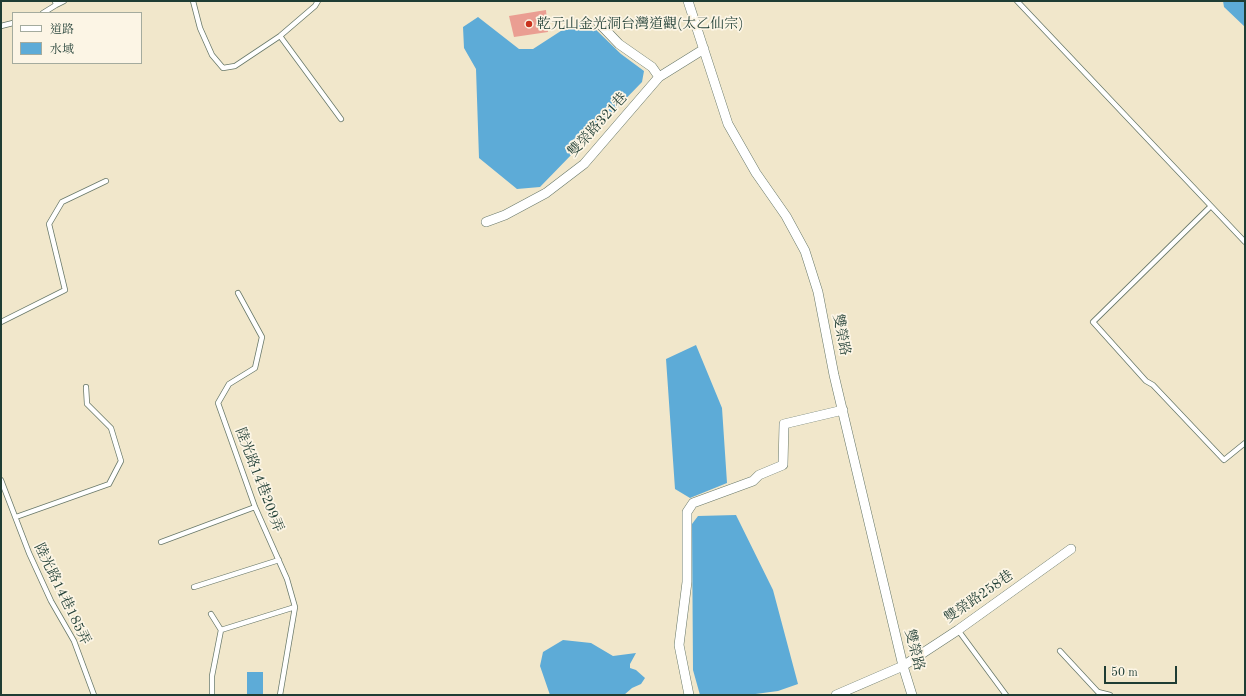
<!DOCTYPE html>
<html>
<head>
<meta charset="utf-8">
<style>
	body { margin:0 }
	#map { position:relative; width:1246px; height:696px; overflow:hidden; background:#f1e7cb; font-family:"Old Standard TT","Noto Serif TC",serif }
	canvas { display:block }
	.frame { position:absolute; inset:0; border:2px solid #1f3d34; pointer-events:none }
	.legend { position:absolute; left:12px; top:12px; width:130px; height:52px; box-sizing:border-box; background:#fcf5e5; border:1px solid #a4ab9e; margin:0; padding:5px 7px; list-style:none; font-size:12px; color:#1f3d34 }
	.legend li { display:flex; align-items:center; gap:8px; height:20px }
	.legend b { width:20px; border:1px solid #a4ab9e }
	.scale { position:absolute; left:1104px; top:666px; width:73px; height:18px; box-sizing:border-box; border:2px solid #1f3d34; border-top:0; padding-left:5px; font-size:12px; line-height:14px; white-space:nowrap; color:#1f3d34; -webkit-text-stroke:3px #fcf5e5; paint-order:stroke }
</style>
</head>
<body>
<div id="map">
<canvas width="1246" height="696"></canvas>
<div class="frame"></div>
<ul class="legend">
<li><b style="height:5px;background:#fff"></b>道路</li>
<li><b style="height:11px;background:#5dabd7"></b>水域</li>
</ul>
<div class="scale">50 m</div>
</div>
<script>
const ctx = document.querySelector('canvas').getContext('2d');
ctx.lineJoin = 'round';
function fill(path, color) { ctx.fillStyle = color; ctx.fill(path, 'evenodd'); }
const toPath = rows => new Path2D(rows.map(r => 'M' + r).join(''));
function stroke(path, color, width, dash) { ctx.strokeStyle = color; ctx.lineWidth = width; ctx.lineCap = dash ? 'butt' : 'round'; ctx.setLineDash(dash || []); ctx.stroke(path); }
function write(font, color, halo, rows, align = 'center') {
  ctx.font = font + ' "Old Standard TT","Noto Serif TC",serif'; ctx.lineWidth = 3.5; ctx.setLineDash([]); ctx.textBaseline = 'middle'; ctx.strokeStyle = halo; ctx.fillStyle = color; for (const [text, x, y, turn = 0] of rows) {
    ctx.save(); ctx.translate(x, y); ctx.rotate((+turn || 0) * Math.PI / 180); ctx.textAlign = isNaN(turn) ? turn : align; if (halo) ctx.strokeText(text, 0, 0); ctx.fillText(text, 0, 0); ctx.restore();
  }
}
fill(toPath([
	[1223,1,1245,1,1245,27,1224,7],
	[478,17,519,49,533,49,567,27,589,23,621,54,644,71,642,82,540,187,517,189,479,158,476,69,464,48,463,27],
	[696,345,722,408,727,483,690,498,675,489,666,359],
	[736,515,773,590,798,684,778,691,748,695,700,695,693,670,692,524,698,516],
	[563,640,591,643,613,656,636,653,630,664,630,668,636,670,645,678,641,684,632,688,624,695,550,695,540,666,543,652],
	[247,672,263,672,263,695,247,695]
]), '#5dabd7');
fill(toPath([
	[546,10,548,32,514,37,509,16]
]), '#ea9e92');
const lane = toPath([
	[193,1,200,28,212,55,223,68,235,66,280,36,315,6,318,1],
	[1017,1,1245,242],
	[56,5,64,1],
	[43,13,56,5,55,1],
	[1,26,13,23],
	[280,36,341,119],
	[1211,206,1093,322,1146,381,1153,385,1224,460,1245,443],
	[238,293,262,337,255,368,229,384,218,403,255,507,287,579,295,607,280,695],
	[1,322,65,290,49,224,62,202,106,181],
	[1,480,29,553,51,601,74,641,94,695],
	[16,517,109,484,121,461,111,428,87,404,86,387],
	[161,542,255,507],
	[194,587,279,560],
	[211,614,221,630],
	[958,630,1006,695],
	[1060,651,1098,692,1110,695],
	[212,695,212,676,221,630,295,607]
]);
const street = toPath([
	[688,1,728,124,756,173,786,216,805,251,818,292,834,375,903,666,912,695],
	[598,22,619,44,652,67,659,77],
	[486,222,505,215,546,193,584,164,659,77,704,49],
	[689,695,679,645,687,582,687,512,693,503,753,481,759,475,783,465,784,424,843,410],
	[836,695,903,666,958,630,1071,549]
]);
stroke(lane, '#687869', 6);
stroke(street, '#687869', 10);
stroke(lane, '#fff', 4.5);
stroke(street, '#fff', 9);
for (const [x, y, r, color] of [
	[529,24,4,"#c8321e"]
]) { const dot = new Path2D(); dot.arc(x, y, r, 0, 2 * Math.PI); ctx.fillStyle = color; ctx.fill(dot); stroke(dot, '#fcf5e5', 1.5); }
write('14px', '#1f3d34', '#fcf5e5', [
	["乾元山金光洞台灣道觀(太乙仙宗)",537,24]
], 'left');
write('14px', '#1f3d34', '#fcf5e5', [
	["雙榮路321巷",598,125,-48],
	["雙榮路",841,335,79],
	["陸光路14巷209弄",259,480,69],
	["陸光路14巷185弄",62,594,64],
	["雙榮路258巷",979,597,-35],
	["雙榮路",914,650,76]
]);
</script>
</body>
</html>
